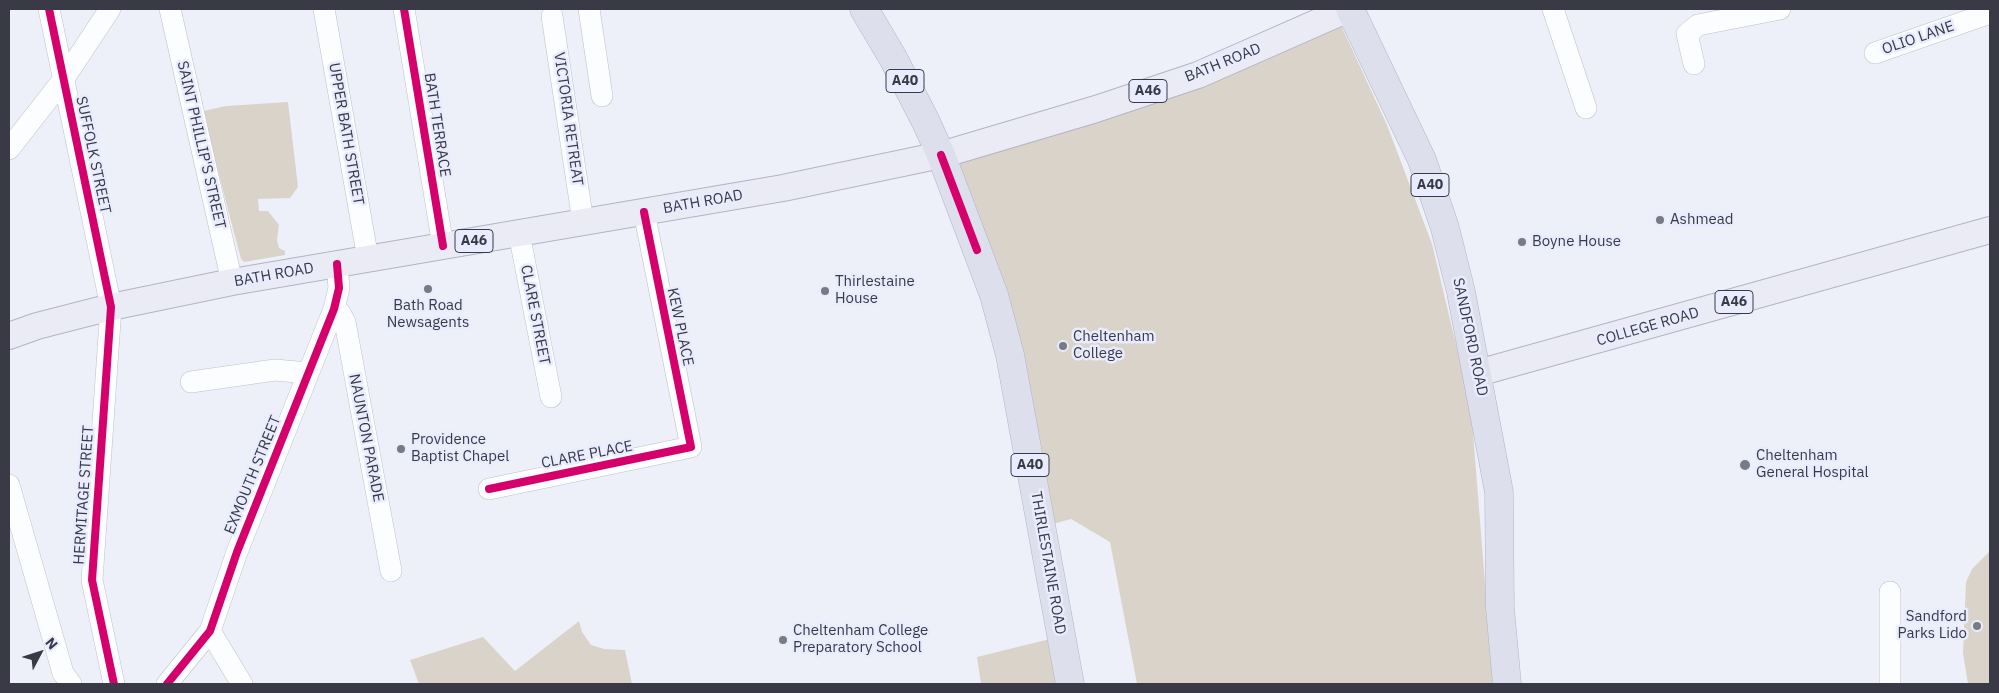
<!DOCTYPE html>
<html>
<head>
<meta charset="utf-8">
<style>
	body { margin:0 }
	#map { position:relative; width:1999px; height:693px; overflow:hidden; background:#eef0f9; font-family:"IBM Plex Sans",sans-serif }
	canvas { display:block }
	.frame { position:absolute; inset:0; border:10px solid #393a46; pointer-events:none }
	.north { position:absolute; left:15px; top:628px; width:50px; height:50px; -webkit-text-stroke:4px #e9ecfe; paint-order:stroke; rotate:50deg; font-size:14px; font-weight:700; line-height:20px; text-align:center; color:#393a46 }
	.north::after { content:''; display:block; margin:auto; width:18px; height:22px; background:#393a46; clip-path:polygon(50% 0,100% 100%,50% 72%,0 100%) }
</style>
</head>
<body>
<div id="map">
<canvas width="1999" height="693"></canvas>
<div class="frame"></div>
<div class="north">N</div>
</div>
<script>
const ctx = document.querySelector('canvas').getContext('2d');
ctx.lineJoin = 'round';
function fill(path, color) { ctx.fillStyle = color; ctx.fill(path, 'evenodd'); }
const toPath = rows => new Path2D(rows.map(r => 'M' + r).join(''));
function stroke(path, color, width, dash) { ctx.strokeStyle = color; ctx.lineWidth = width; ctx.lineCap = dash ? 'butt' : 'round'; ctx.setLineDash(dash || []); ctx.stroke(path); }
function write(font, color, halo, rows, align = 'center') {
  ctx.font = font + ' "IBM Plex Sans",sans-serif'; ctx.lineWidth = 5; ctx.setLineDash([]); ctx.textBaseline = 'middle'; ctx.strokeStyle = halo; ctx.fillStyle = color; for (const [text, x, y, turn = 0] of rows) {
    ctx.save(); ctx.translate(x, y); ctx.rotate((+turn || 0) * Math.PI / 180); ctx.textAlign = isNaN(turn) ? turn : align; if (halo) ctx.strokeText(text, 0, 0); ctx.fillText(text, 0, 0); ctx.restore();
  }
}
fill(toPath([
	[1339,21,1387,125,1432,244,1471,407,1493,684,1137,684,1110,542,1071,519,1042,527,1024,431,941,155],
	[288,102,298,187,290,198,258,199,259,211,268,211,279,225,277,241,279,248,285,251,285,255,244,262,241,259,226,202,203,111,226,106],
	[1990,551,1990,684,1968,684,1963,653,1966,582,1972,569],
	[579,621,582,632,591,645,604,649,625,650,632,684,419,684,410,660,483,637,515,671],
	[1062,636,1070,684,981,684,977,657]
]), '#d9d3ca');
const minor = toPath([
	[49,9,111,307,92,580,114,684],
	[170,9,232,282],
	[324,9,368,259],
	[404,9,443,246],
	[589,9,602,96],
	[1553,9,1586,108],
	[552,16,583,222],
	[1875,53,1990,13],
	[1694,64,1687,34,1698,25,1780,9],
	[9,149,63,80,110,9],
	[519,233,551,397],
	[334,309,340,313,345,322,391,571],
	[191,382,275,370,308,373],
	[9,485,63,673,71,684],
	[489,489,691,447,644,212],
	[1890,592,1890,684],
	[210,631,242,684],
	[167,684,210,631,237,552,334,309,339,288,337,264]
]);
const major = toPath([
	[9,336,37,326,111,307,232,282,783,188,941,155,1096,109,1198,75,1348,9],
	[1478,373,1990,230]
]);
const highway = toPath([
	[864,9,893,58,925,120,941,155,994,295,1010,355,1070,684],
	[1350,9,1422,160,1445,228,1461,292,1499,492,1500,608,1507,684]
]);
stroke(minor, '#bec0c9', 22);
stroke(major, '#b2b4c5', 28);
stroke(highway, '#b2b4c5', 29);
stroke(minor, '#fcfdfe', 21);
stroke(major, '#eaebf4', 26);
stroke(highway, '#dedfed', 28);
stroke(toPath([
	[49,9,111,307,92,580,114,684],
	[404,9,443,246],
	[941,155,977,250],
	[489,489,691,447,644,212],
	[167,684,210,631,237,552,334,309,339,288,337,264]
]), '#d6006c', 8);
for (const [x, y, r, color] of [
	[1660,220,5,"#787a85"],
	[1522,242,5,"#787a85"],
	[428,289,5,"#787a85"],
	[825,291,5,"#787a85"],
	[1063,346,5,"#787a85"],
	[401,449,5,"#787a85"],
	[1745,465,6,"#787a85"],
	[1977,626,5,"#787a85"],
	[783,640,5,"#787a85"]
]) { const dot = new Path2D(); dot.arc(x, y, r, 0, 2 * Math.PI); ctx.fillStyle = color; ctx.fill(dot); stroke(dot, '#e9ecfe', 2); }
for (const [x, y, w] of [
	[905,81,38],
	[1148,91,38],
	[1430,185,38],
	[474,241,38],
	[1734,302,38],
	[1030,465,38]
]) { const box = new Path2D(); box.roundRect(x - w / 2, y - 11.5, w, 23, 4); ctx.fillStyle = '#e9ecfe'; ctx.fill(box); stroke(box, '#393a46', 1); }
write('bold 14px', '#393a46', null, [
	["A40",905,81],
	["A46",1148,91],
	["A40",1430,185],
	["A46",474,241],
	["A46",1734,302],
	["A40",1030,465]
]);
write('15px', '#393a46', '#e9ecfe', [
	["OLIO LANE",1918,38,-19],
	["BATH ROAD",1223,63,-22],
	["VICTORIA RETREAT",568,119,82],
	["BATH TERRACE",437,125,81],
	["UPPER BATH STREET",346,134,80],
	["SAINT PHILLIP'S STREET",201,145,77],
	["SUFFOLK STREET",93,155,78],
	["BATH ROAD",703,202,-10],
	["BATH ROAD",274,275,-10],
	["CLARE STREET",535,315,79],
	["KEW PLACE",680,327,78],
	["COLLEGE ROAD",1648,327,-16],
	["SANDFORD ROAD",1470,337,78],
	["NAUNTON PARADE",366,438,79],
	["CLARE PLACE",587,455,-11],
	["EXMOUTH STREET",253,475,-68],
	["HERMITAGE STREET",84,495,-86],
	["THIRLESTAINE ROAD",1048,563,80]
]);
write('15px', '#393a46', '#e9ecfe', [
	["Ashmead",1670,220],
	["Boyne House",1532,242],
	["Thirlestaine",835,282],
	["House",835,299],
	["Bath Road",428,306,"center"],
	["Newsagents",428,323,"center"],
	["Cheltenham",1073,337],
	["College",1073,354],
	["Providence",411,440],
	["Baptist Chapel",411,457],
	["Cheltenham",1756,456],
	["General Hospital",1756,473],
	["Sandford",1967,617,"right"],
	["Parks Lido",1967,634,"right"],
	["Cheltenham College",793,631],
	["Preparatory School",793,648]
], 'left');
</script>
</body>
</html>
